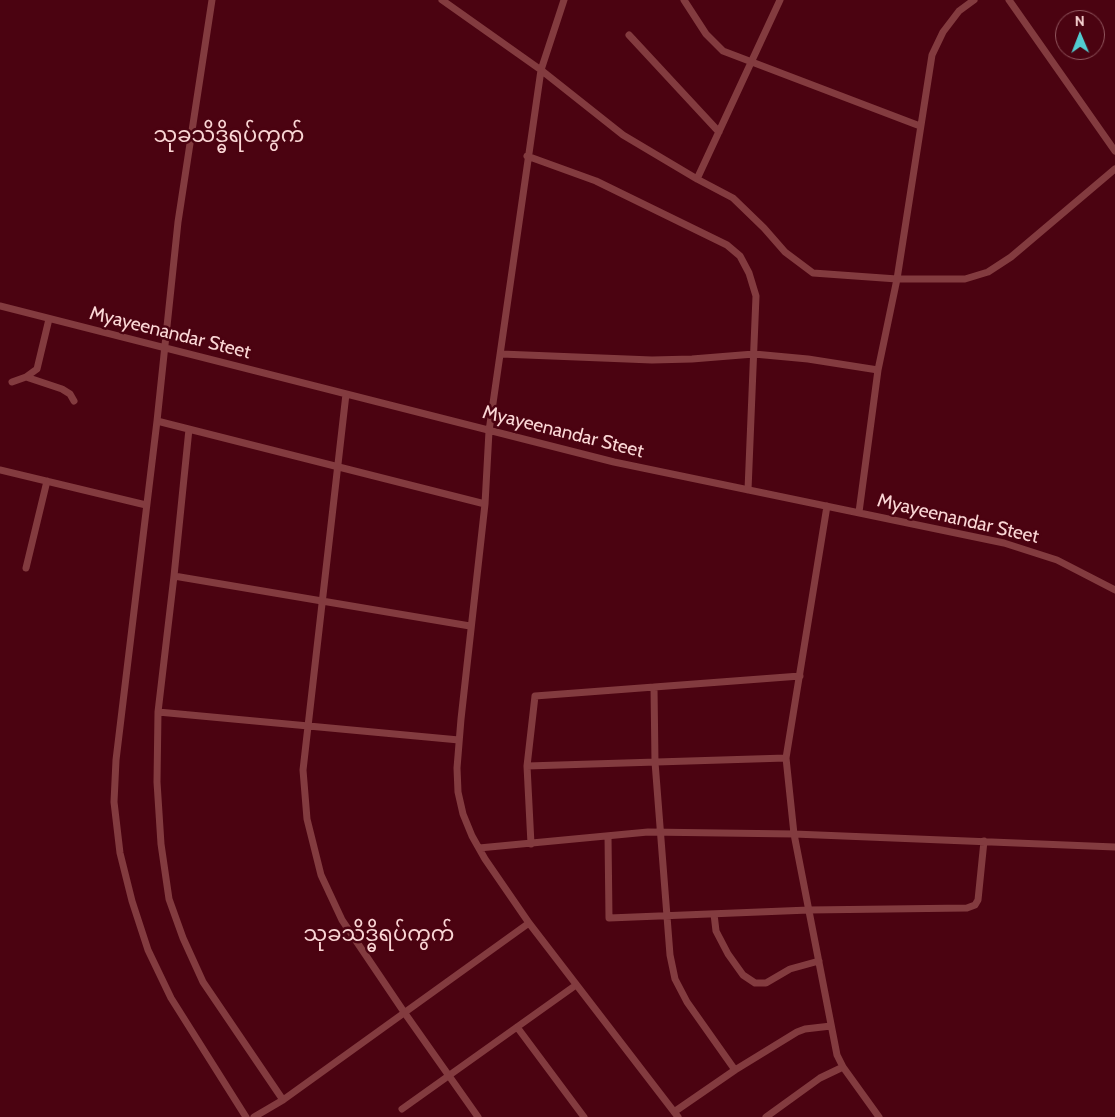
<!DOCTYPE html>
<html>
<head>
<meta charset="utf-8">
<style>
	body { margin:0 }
	#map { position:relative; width:1115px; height:1117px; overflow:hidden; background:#4b0311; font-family:Cabin,sans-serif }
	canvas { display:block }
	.north { position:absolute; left:1055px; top:10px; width:50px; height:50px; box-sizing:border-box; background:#4b0311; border:1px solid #91575f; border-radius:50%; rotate:359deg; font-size:14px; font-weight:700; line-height:20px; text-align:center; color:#fad6d5 }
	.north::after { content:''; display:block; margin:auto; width:18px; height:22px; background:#52ccd0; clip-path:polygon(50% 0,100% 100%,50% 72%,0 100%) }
</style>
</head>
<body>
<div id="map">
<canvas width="1115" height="1117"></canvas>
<div class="north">N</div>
</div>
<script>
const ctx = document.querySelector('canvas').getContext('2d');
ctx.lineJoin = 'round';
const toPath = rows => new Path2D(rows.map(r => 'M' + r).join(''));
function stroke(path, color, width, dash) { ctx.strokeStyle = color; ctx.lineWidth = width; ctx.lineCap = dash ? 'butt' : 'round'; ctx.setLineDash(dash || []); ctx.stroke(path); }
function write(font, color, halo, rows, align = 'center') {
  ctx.font = font + ' Cabin,"Noto Sans Myanmar",sans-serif'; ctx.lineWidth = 5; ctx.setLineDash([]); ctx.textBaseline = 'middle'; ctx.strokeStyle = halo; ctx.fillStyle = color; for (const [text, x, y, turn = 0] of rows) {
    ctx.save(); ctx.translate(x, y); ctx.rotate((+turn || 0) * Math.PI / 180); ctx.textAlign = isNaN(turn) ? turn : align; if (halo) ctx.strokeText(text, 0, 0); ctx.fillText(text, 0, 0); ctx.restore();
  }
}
stroke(toPath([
	[212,0,178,222,157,421,116,760,114,802,120,853,132,901,148,950,171,998,246,1117],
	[442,0,541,70,623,135,697,179,733,198,764,228,785,252,813,273,897,279,965,279,988,272,1011,257,1115,169],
	[564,0,541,70,489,431,485,504,461,719,457,768,458,792,463,814,472,836,485,859,529,923,678,1117],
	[684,0,706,34,723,51,920,126],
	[1009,0,1115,151],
	[629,35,719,132],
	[527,156,596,181,727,245,740,256,749,273,756,296,748,490],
	[697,179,780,0],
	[0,306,614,462,1004,543,1057,560,1115,590],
	[501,354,652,360,692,359,754,354,808,359,878,370],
	[26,377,62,389,70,394,74,401],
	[12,382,26,377,37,369,49,319],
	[346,394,303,770,307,819,321,875,342,920,404,1012,478,1117],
	[157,421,485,504],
	[189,429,174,576,158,712,157,782,161,844,169,899,183,938,203,982,283,1100],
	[0,470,146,505],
	[827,506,786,758,794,834,837,1055,843,1067,879,1117],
	[859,512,878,370,897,279,932,55,943,32,959,11,974,0],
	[26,568,47,481],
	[174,576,470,626],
	[654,687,655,762,670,955,675,979,687,1002,735,1070],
	[158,712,459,740],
	[527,766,786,758],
	[608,836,609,918,809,910,967,908,975,905,978,900,984,841],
	[531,844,527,766,535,696,800,676],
	[479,848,648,832,794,834,1115,847],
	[714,914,716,931,728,954,743,975,755,983,766,983,790,969,819,961],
	[517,1027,584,1117],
	[402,1109,576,985],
	[674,1112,735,1070,797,1032,805,1029,831,1026],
	[254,1117,283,1100,529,923],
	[766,1117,820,1078,843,1067]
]), '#833b3f', 7);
write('19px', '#fad6d5', '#4b0311', [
	["Myayeenandar Steet",170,333,14],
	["Myayeenandar Steet",563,432,14],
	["Myayeenandar Steet",958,519,13]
]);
write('21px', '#fad6d5', '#4b0311', [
	["သုခသိဒ္ဓိရပ်ကွက်",229,136],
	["သုခသိဒ္ဓိရပ်ကွက်",379,935]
]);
</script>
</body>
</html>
